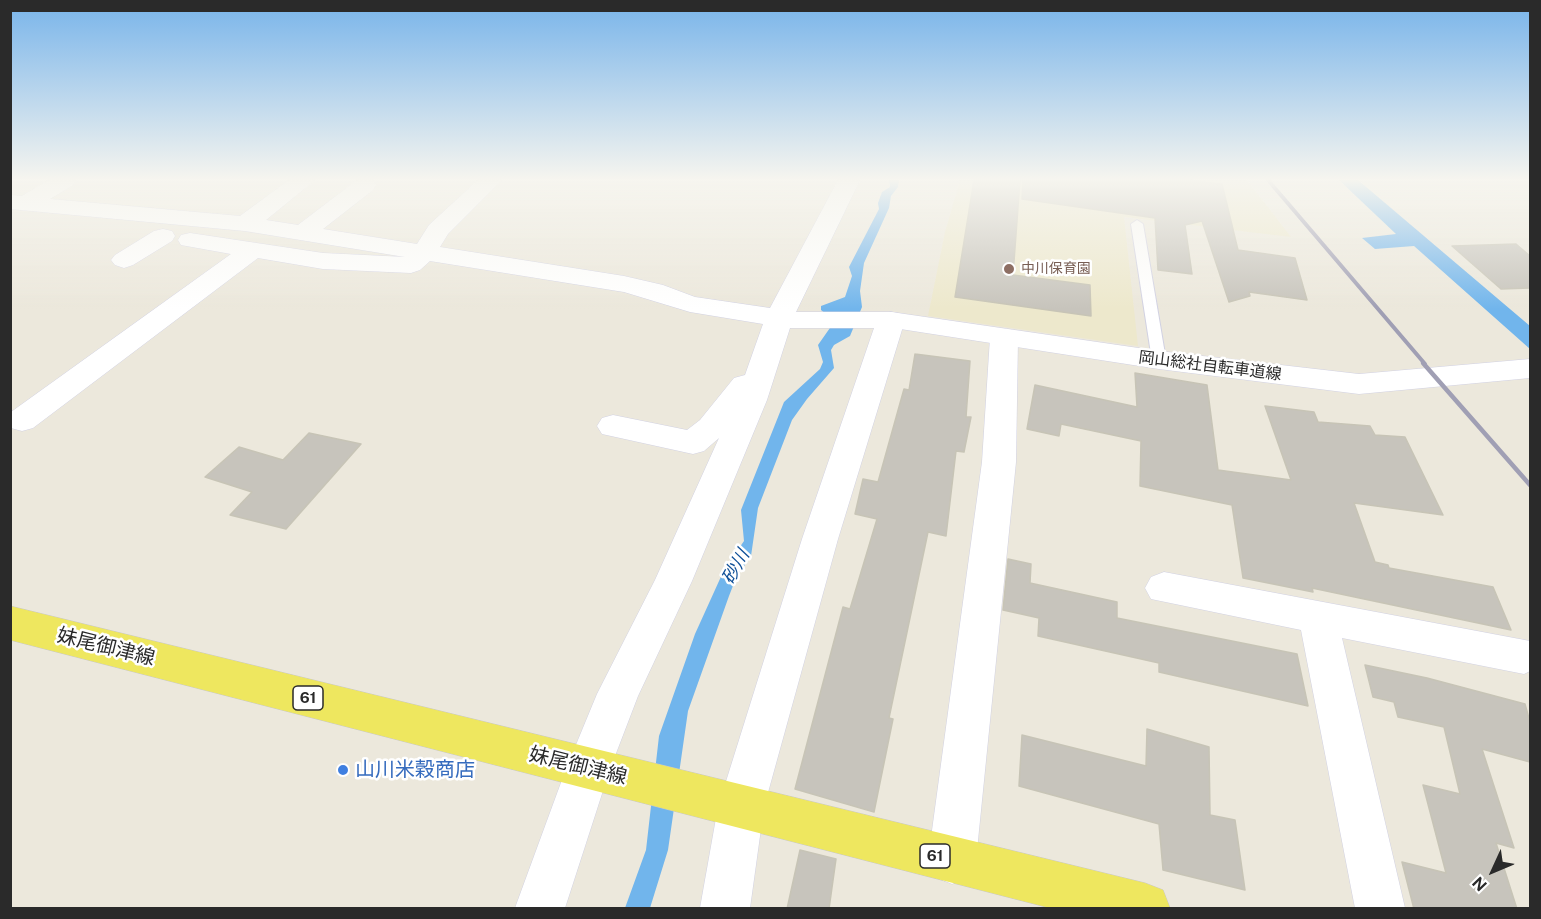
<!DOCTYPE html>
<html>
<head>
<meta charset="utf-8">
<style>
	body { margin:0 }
	#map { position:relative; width:1541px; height:919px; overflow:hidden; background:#ece8dc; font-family:"Public Sans",sans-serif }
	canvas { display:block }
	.frame { position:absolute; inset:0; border:12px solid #2a2a2a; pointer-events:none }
	.north { position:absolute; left:1463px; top:841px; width:60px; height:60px; -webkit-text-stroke:4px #fff; paint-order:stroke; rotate:226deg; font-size:16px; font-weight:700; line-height:24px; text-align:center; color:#2a2a2a }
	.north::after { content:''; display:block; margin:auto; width:21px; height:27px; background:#2a2a2a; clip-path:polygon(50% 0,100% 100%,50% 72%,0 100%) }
</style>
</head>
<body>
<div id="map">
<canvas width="1541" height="919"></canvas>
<div class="frame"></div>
<div class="north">N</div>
</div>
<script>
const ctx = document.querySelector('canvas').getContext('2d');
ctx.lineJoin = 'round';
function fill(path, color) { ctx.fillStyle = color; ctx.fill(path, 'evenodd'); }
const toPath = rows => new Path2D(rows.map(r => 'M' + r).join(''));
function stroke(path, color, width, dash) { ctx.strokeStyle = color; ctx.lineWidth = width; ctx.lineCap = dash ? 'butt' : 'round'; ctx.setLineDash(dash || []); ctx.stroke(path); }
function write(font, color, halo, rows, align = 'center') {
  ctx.font = font + ' "Public Sans","Noto Sans JP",sans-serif'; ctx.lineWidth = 5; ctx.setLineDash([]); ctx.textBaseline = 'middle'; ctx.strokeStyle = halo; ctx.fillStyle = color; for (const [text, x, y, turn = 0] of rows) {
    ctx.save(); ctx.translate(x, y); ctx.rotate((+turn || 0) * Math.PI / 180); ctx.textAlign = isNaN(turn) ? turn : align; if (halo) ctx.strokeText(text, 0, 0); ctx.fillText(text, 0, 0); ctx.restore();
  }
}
fill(toPath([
	[960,180,1247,180,1291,237,1124,217,1138,346,928,316,945,232]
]), '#ede8cc');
fill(toPath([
	[889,180,899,180,898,187,891,196,889,208,864,263,860,291,862,307,850,336,834,345,831,350,834,368,807,399,792,420,758,508,751,556,736,578,729,596,688,711,668,850,650,908,625,908,646,850,659,736,695,634,724,570,744,541,741,510,784,402,820,369,823,362,818,345,832,325,827,315,821,310,821,306,845,297,852,276,849,267,879,209,878,203,882,192,890,187],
	[1339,180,1358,180,1530,326,1530,349,1414,246,1375,249,1362,238,1396,234]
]), '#71b5ec');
const building = toPath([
	[974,180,1020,180,1013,275,1090,285,1091,316,955,297,974,180],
	[1023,180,1187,180,1222,184,1238,250,1295,258,1307,300,1249,292,1250,296,1229,302,1202,221,1185,225,1192,274,1158,270,1155,218,1022,199,1023,180],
	[1516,244,1530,256,1530,288,1501,289,1452,246,1516,244],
	[915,354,970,361,966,417,971,417,964,452,956,451,946,536,928,532,889,718,893,719,874,812,795,789,843,607,850,609,877,519,855,514,863,479,878,482,904,389,909,390,915,354],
	[1135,373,1207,385,1218,470,1291,480,1265,406,1314,412,1318,422,1370,426,1375,435,1405,437,1443,515,1354,503,1375,562,1388,565,1389,568,1493,587,1511,630,1312,588,1313,592,1243,578,1232,505,1140,486,1141,441,1061,424,1059,436,1027,429,1035,385,1137,407,1135,373],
	[309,433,361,444,286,529,230,515,252,492,205,477,239,447,283,460,309,433],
	[1008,559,1031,564,1030,583,1117,602,1117,618,1297,654,1308,706,1159,672,1159,663,1038,636,1039,618,1003,610,1008,559],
	[1365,665,1427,678,1525,704,1530,722,1530,762,1482,749,1514,848,1496,843,1517,909,1414,909,1402,862,1446,873,1423,785,1460,794,1444,727,1398,717,1394,702,1373,697,1365,665],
	[1147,729,1209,747,1210,815,1235,820,1245,890,1163,870,1159,824,1019,786,1022,735,1146,766,1147,729],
	[800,850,836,859,829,909,787,909,800,850]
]);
fill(building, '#c7c4bc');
stroke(building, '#c7c4b6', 1.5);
const lane = toPath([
	[1137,220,1143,224,1166,360,1159,365,1152,360,1131,224,1137,220]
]);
const street = toPath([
	[49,180,76,180,73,185,50,199,240,216,289,180,315,180,266,220,298,225,357,180,373,180,376,185,373,190,323,229,417,244,429,225,478,180,502,180,448,234,440,247,624,276,663,285,695,297,770,308,838,180,860,180,796,312,891,312,901,314,905,320,838,539,764,807,750,908,700,908,718,807,802,539,874,328,790,328,767,400,692,581,638,696,610,769,565,908,515,908,566,769,597,694,655,580,719,438,704,451,693,454,602,434,597,426,602,418,613,415,687,430,700,420,734,378,745,375,763,324,690,312,624,292,430,261,420,270,411,273,323,269,258,258,33,428,22,431,11,428,11,412,231,254,181,245,178,240,181,235,190,233,323,253,405,257,245,231,10,209,10,195,22,196,49,180],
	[163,229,172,231,175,236,172,241,133,265,124,268,115,265,111,260,115,255,154,231,163,229],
	[1004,329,1014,332,1018,338,1016,462,976,860,969,877,952,884,935,877,928,860,982,462,990,338,994,332,1004,329],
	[1164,572,1530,641,1530,671,1524,674,1342,638,1405,908,1355,908,1301,630,1151,599,1145,588,1151,577,1164,572]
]);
const secondary = toPath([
	[891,312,1159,351,1359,374,1530,359,1530,378,1359,394,1159,369,881,326,877,320,881,314,891,312]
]);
const primary = toPath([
	[10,606,1145,883,1163,890,1170,908,1050,908,10,640,10,606]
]);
stroke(lane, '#d1d1e2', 2);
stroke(street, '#d1d1e2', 1);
stroke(secondary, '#d1d1e2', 1);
stroke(primary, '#c8c8c8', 1);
fill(lane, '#fff');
fill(street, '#fff');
fill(secondary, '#fff');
fill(primary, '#eee75f');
stroke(toPath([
	[1268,180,1425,364]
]), '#a09fb4', 4);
stroke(toPath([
	[1423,363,1530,485]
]), '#a09fb4', 4.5);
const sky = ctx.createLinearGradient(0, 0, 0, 309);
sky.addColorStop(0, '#78b4ea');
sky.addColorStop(0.58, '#f6f5ef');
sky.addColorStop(1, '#f6f5ef00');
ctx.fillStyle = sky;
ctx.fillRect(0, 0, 1541, 309);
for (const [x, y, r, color] of [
	[1009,269,6,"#8d6e63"],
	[343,770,6,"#3f7fe0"]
]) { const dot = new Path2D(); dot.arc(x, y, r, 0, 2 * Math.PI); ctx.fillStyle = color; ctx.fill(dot); stroke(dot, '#fff', 2); }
write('14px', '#785e54', '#fff', [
	["中川保育園",1021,269]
], 'left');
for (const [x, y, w] of [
	[308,698,30],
	[935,856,30]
]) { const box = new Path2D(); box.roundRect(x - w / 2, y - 12, w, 24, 4.5); ctx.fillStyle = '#fff'; ctx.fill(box); stroke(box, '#2a2a2a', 1.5); }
write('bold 15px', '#2a2a2a', null, [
	["61",308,698],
	["61",935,856]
]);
write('16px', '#2a2a2a', '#fff', [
	["岡山総社自転車道線",1210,366,7]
]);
write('italic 18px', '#105098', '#fff', [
	["砂川",736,567,-61]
]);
write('20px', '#2a2a2a', '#fff', [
	["妹尾御津線",106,647,14],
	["妹尾御津線",578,766,14]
]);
write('20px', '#366cbe', '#fff', [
	["山川米穀商店",355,770]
], 'left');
</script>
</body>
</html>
